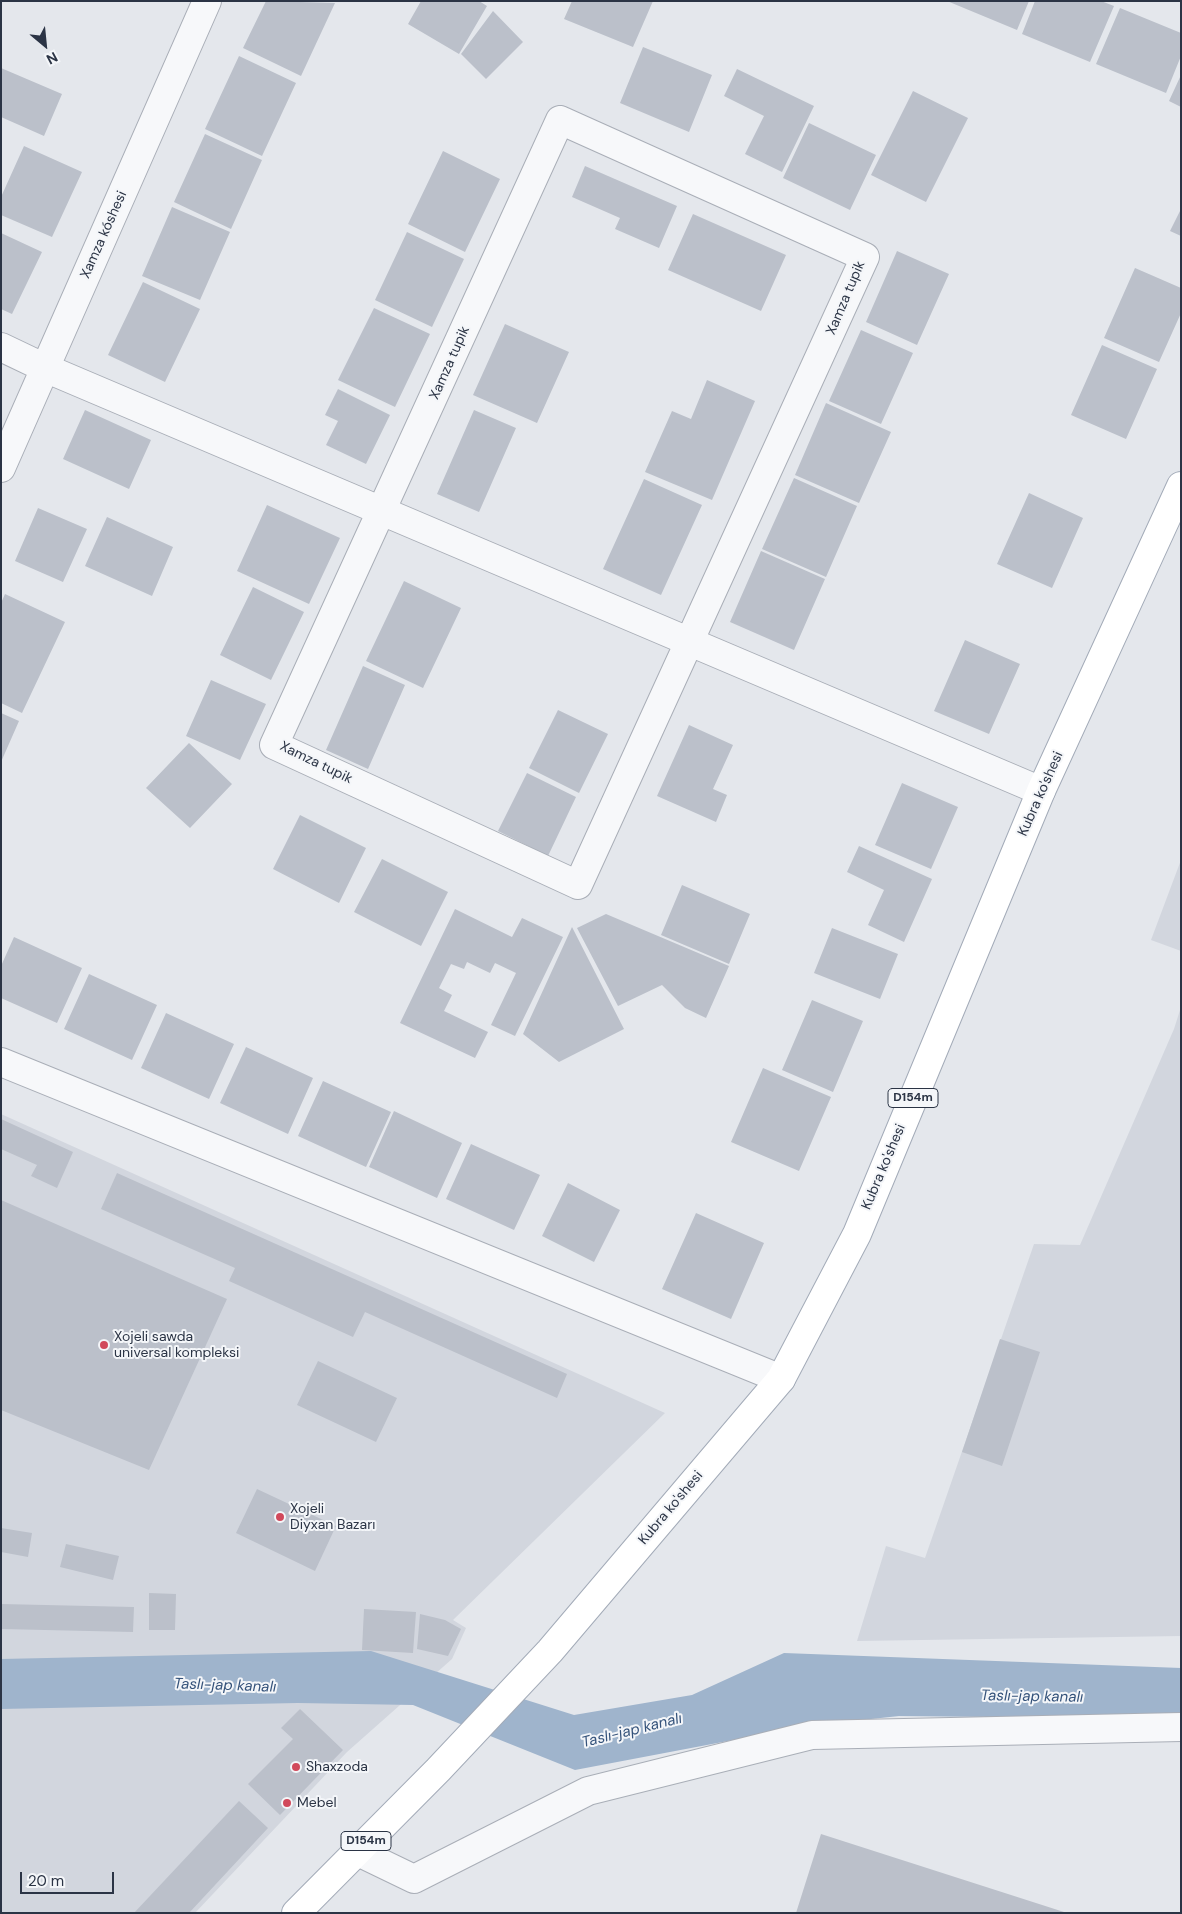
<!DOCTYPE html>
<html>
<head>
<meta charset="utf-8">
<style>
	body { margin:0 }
	#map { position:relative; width:1182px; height:1914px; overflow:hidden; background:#e4e7ec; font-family:"DM Sans",sans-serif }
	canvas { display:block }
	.frame { position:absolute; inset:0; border:2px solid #2b3445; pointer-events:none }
	.north { position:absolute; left:20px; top:20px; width:50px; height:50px; -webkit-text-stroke:4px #f4f6f9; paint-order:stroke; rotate:152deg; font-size:14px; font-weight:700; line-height:20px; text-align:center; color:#2b3445 }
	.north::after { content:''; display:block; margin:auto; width:18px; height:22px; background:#2b3445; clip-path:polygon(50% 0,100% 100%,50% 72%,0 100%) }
	.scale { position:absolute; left:20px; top:1872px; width:94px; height:22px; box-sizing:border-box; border:2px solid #2b3445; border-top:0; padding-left:6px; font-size:15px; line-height:18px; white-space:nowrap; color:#2b3445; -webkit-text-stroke:4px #f4f6f9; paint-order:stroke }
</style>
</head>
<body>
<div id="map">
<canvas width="1182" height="1914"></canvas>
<div class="frame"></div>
<div class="north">N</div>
<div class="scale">20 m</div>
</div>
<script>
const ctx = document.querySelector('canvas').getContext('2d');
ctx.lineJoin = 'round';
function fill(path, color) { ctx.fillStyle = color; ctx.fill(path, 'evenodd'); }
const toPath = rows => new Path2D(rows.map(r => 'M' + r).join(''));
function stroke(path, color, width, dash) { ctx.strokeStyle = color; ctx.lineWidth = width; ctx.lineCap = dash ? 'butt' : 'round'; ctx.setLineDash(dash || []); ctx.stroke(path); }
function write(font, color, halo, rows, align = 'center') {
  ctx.font = font + ' "DM Sans",sans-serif'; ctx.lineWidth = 4; ctx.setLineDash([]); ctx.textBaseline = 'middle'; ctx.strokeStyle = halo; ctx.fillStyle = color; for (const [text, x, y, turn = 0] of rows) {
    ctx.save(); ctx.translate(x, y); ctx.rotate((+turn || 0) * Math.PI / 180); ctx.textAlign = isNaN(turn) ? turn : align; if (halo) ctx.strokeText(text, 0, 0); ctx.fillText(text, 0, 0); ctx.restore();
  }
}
fill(toPath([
	[1181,860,1181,951,1151,940],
	[1181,1007,1181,1636,857,1641,886,1546,925,1558,1034,1244,1080,1245,1174,1029],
	[1,1114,665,1413,453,1620,466,1628,452,1659,347,1752,195,1913,1,1913]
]), '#d2d6de');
fill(toPath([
	[371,1651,574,1715,692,1695,784,1653,1181,1668,1181,1719,899,1716,807,1726,575,1770,413,1705,298,1703,1,1709,1,1659]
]), '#9fb4cc');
fill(toPath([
	[266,1,335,3,301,76,243,48],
	[421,1,479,1,487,6,459,54,408,24],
	[572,1,653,1,633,47,564,19],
	[947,1,1029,1,1017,30],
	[1035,1,1101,1,1114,6,1090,62,1022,34],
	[1120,8,1181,33,1181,56,1166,93,1096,64],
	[493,11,523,42,486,79,461,54],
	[643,47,712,75,689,132,620,103],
	[239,56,296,83,262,156,205,129],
	[1,68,62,94,44,136,1,117],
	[737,69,814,106,782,172,745,154,764,116,724,96],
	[1181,75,1181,107,1169,101],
	[913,91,968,118,926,202,871,175],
	[809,123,876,155,850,210,783,178],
	[205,134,262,160,231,229,174,202],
	[24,146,82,172,52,237,1,215,1,197],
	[443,151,500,179,465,252,408,224],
	[585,166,677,206,659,248,615,229,620,218,572,197],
	[172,207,230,232,200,300,142,276],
	[1181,209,1181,236,1170,231],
	[693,214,786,255,761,311,668,270],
	[407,232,464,259,432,327,375,300],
	[1,233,42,252,12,314,1,309],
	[897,251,949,274,917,345,866,322],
	[1135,268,1181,288,1181,313,1159,362,1104,338],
	[143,282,200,309,165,382,108,355],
	[374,308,430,334,395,407,338,380],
	[505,324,569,352,537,423,473,395],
	[861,330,913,353,881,424,829,401],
	[1102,345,1157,369,1126,439,1071,415],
	[707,380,755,401,712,500,645,472,672,411,691,419],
	[338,389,390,415,366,464,326,445,338,421,325,415],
	[826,403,891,432,859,503,795,475],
	[85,410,151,440,129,489,63,459],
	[474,410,516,428,479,512,437,494],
	[794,478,857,506,826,577,762,549],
	[644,479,702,505,661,595,603,569],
	[1029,493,1083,518,1052,588,997,564],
	[267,505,340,538,309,604,237,571],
	[38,508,87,529,63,582,15,561],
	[107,517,173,547,152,596,85,566],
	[761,551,825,579,794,650,730,622],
	[404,581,461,608,423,688,366,661],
	[253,587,304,612,271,680,220,655],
	[5,594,65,622,22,713,1,703,1,603],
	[965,640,1020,664,989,734,934,711],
	[363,666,405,685,368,769,326,750],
	[211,680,266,704,240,760,186,736],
	[558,710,608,734,579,793,529,768],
	[1,713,19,721,1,762],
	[689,725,733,745,713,789,727,795,716,822,657,796],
	[189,743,232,784,190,828,146,788],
	[527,773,576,797,548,856,498,831],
	[902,783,958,807,931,869,875,845],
	[300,815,366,848,339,903,273,869],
	[859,846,932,879,904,942,868,925,884,890,847,872],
	[382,859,448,892,421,946,354,912],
	[682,885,750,914,729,964,661,935],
	[455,909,512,937,522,918,563,937,515,1036,491,1025,516,973,495,963,490,973,467,962,464,969,451,964,439,988,452,995,444,1011,488,1032,475,1058,400,1023],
	[606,914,729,966,706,1018,685,1008,662,985,618,1006,577,928],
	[572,927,624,1029,559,1062,523,1034],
	[832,928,898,954,880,999,814,973],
	[14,937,82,968,57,1023,1,998,1,966],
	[89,974,157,1005,132,1060,64,1029],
	[812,1000,863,1021,833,1092,782,1070],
	[166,1013,234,1044,209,1099,141,1068],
	[246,1047,313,1078,288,1134,220,1103],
	[763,1068,831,1097,799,1171,731,1142],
	[323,1081,391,1112,366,1167,298,1136],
	[394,1111,462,1143,437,1198,369,1167],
	[1,1119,73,1152,57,1188,31,1176,37,1165,1,1149],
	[471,1144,540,1175,514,1230,446,1199],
	[117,1173,567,1374,557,1398,365,1312,353,1337,229,1281,235,1268,101,1209],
	[568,1183,620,1210,594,1262,542,1236],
	[1,1200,227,1299,149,1470,1,1410],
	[696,1213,764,1243,731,1319,662,1289],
	[1000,1339,1040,1352,1002,1466,962,1452],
	[318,1361,397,1398,376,1442,297,1405],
	[257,1489,336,1526,315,1571,236,1533],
	[1,1528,32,1533,28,1557,1,1552],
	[66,1544,119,1556,113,1580,60,1567],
	[149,1593,176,1594,175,1630,149,1630],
	[1,1604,134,1607,133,1632,1,1629],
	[364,1609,416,1612,413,1653,362,1650],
	[420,1614,445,1620,461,1629,448,1656,417,1649],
	[300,1709,343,1750,280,1815,248,1784,293,1739,281,1728],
	[239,1801,268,1828,189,1913,134,1913],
	[821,1834,1064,1912,1064,1913,796,1913]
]), '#bbc0ca');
const street = toPath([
	[560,120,865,257,578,885,274,745,560,120],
	[1,347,45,368,1041,791],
	[1,468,207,1],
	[1,1062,781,1379],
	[356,1851,414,1879,588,1791,812,1735,1181,1727]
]);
const primary = toPath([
	[296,1913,438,1770,550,1651,781,1379,857,1234,1041,791,1181,486]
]);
stroke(street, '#a9aeb7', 30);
stroke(primary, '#a3abb8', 30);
stroke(street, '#f7f8fa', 28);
stroke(primary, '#fff', 28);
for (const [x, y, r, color] of [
	[104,1345,5,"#d1495b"],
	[280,1517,5,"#d1495b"],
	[296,1767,5,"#d1495b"],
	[287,1803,5,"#d1495b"]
]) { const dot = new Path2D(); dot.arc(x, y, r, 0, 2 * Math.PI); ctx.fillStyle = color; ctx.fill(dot); stroke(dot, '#f4f6f9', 2); }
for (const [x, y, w] of [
	[913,1098,50],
	[366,1841,50]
]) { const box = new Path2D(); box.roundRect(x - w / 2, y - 9.5, w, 19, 4); ctx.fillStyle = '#f4f6f9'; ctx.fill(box); stroke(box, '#2b3445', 1); }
write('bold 12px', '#2b3445', null, [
	["D154m",913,1098],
	["D154m",366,1841]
]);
write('14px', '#2b3445', '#f4f6f9', [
	["Xamza kóshesi",104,235,-66],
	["Xamza tupik",846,298,-67],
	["Xamza tupik",450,363,-66],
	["Xamza tupik",316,763,26],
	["Kubra ko'shesi",1041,794,-66],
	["Kubra ko'shesi",884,1167,-67],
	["Kubra ko'shesi",671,1508,-50]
]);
write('14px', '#2b3445', '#f4f6f9', [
	["Xojeli sawda",114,1337],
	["universal kompleksi",114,1353],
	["Xojeli",290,1509],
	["Diyxan Bazarı",290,1525],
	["Shaxzoda",306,1767],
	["Mebel",297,1803]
], 'left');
write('italic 15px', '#34527a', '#f4f6f9', [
	["Taslı-jap kanalı",225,1686,2],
	["Taslı-jap kanalı",1032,1697,1],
	["Taslı-jap kanalı",632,1731,-14]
]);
</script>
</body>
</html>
